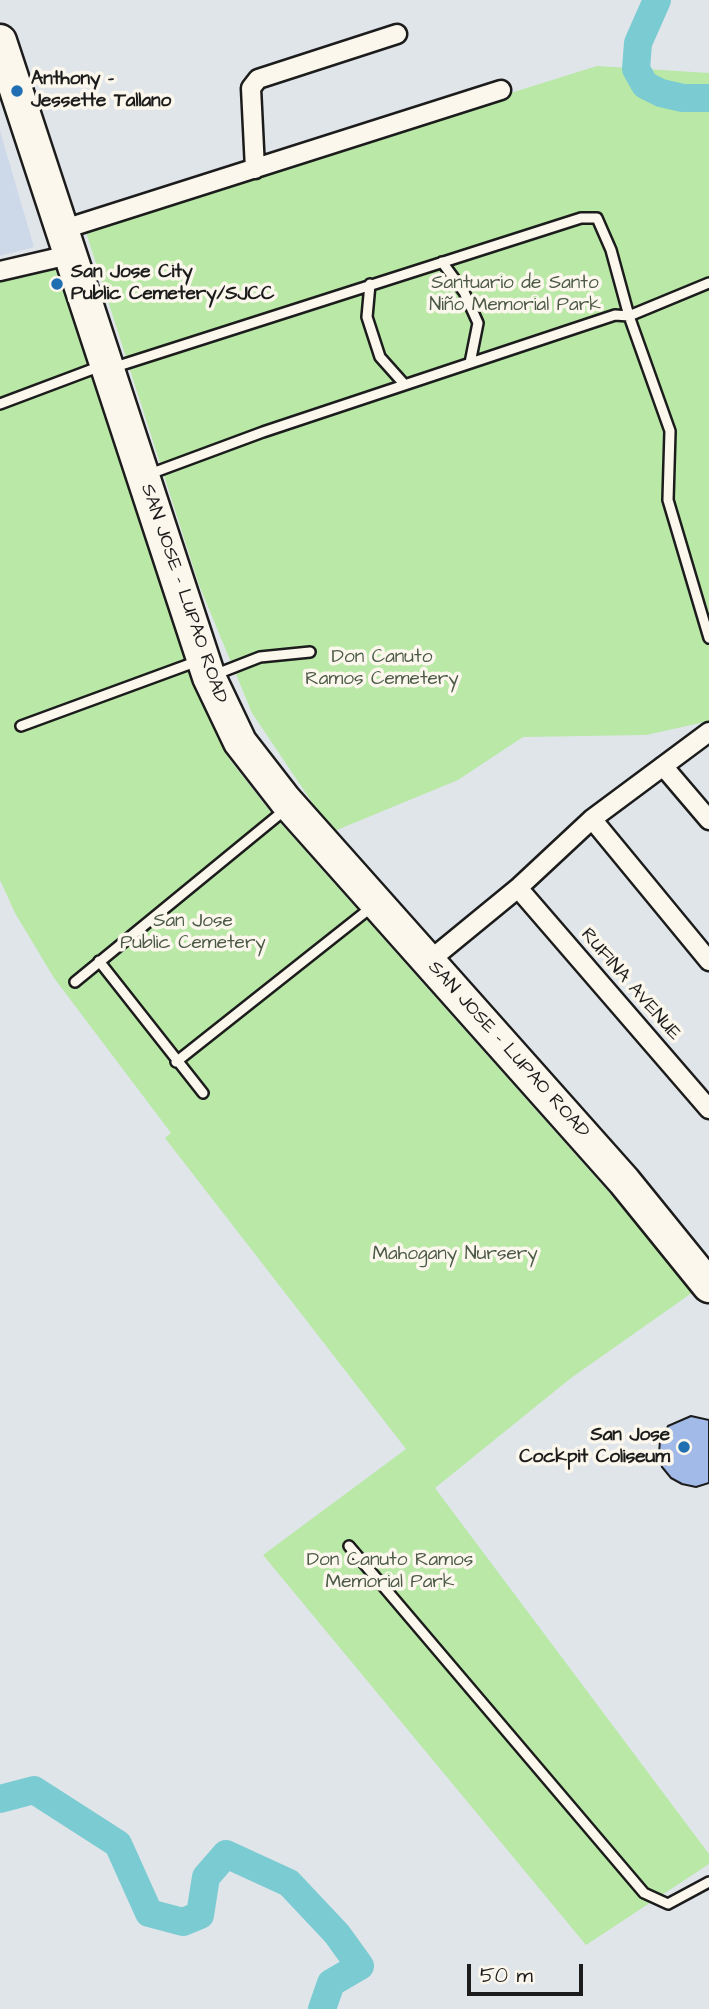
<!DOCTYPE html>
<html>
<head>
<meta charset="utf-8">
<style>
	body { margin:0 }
	#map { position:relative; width:709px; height:2009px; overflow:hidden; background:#e0e5ea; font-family:"Architects Daughter",sans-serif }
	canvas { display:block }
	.scale { position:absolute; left:467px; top:1964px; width:116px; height:32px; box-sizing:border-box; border:4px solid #1c1c1c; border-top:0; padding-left:9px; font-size:21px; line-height:24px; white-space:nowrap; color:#1c1c1c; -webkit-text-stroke:5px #fbf7ec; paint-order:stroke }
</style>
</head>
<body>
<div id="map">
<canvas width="709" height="2009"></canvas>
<div class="scale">50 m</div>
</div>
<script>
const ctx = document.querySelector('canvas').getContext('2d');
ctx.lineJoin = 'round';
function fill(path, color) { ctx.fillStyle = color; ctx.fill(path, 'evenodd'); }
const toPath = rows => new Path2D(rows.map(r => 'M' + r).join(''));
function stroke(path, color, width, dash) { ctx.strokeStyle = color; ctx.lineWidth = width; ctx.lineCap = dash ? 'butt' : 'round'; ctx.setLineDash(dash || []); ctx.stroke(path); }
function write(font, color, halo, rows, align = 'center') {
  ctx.font = font + ' "Architects Daughter",sans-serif'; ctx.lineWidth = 7; ctx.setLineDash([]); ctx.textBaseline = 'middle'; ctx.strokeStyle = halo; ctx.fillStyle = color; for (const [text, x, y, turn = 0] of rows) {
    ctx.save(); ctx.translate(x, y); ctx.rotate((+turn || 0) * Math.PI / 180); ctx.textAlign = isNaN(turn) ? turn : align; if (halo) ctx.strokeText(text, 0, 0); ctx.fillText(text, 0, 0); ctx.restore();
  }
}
fill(toPath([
	[0,131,34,247,0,256]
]), '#cdd8e9');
fill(toPath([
	[597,66,709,73,709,721,646,735,523,737,458,780,332,832,252,713,199,585,84,226],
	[54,264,187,666,230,760,269,810,696,1290,571,1378,435,1488,709,1854,709,1864,586,1945,263,1555,406,1449,165,1138,171,1133,54,978,15,913,0,880,0,278]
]), '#b9e8a7');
stroke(toPath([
	[657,0,638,43,636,69,645,85,661,93,683,98,709,98],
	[0,1799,34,1790,118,1844,149,1913,183,1922,200,1915,206,1877,226,1854,289,1883,337,1934,360,1966,331,1983,322,2009]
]), '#7acbd2', 28);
const building = toPath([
	[691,1416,709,1420,709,1483,696,1487,682,1484,671,1478,662,1467,659,1454,660,1440,668,1426,691,1416]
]);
fill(building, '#a1bae7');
stroke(building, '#1c1c1c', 2);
const lane = toPath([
	[442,262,464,292,478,323,470,363],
	[370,284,367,317,380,357,405,385],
	[112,368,581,218,597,218,611,250,629,316,670,431,668,500,709,638],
	[0,404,101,366],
	[147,475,263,432,615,315,629,316,709,283],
	[214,675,260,657,310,652],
	[21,726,198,661],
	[99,961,203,1093],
	[75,982,286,809],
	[176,1062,373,906],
	[349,1546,644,1893,668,1904,709,1882]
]);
const street = toPath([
	[255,169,251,88,258,79,397,34],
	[61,230,501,90],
	[0,271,69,255],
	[663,766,709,820],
	[592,819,709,961],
	[518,888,709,1109],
	[429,961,518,888,592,819,709,732]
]);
const highway = toPath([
	[0,41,209,677,240,742,285,800,624,1181,709,1286]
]);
stroke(lane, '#1c1c1c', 14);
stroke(street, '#1c1c1c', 23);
stroke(highway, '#1c1c1c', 37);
stroke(lane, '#fbf7ec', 9);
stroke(street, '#fbf7ec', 18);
stroke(highway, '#fbf7ec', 32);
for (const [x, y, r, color] of [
	[17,91,7,"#1f6fb2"],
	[57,284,7,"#1f6fb2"],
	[684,1447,7,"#1f6fb2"]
]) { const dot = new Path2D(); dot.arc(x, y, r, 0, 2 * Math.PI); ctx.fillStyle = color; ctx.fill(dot); stroke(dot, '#fbf7ec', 2.5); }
write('bold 19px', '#1c1c1c', '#fbf7ec', [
	["Anthony -",31,80],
	["Jessette Tallano",31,102],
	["San Jose City",71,273],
	["Public Cemetery/SJCC",71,295],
	["San Jose",670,1436,"right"],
	["Cockpit Coliseum",670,1458,"right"]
], 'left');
write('19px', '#4b5946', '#fbf7ec', [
	["Santuario de Santo",515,284],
	["Niño Memorial Park",515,306],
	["Don Canuto",382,658],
	["Ramos Cemetery",382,680],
	["San Jose",193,922],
	["Public Cemetery",193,944],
	["Mahogany Nursery",455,1255],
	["Don Canuto Ramos",390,1561],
	["Memorial Park",390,1583]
]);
write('19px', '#1c1c1c', '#fbf7ec', [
	["SAN JOSE - LUPAO ROAD",183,594,71],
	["RUFINA AVENUE",630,985,49],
	["SAN JOSE - LUPAO ROAD",508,1050,48]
]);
</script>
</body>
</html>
